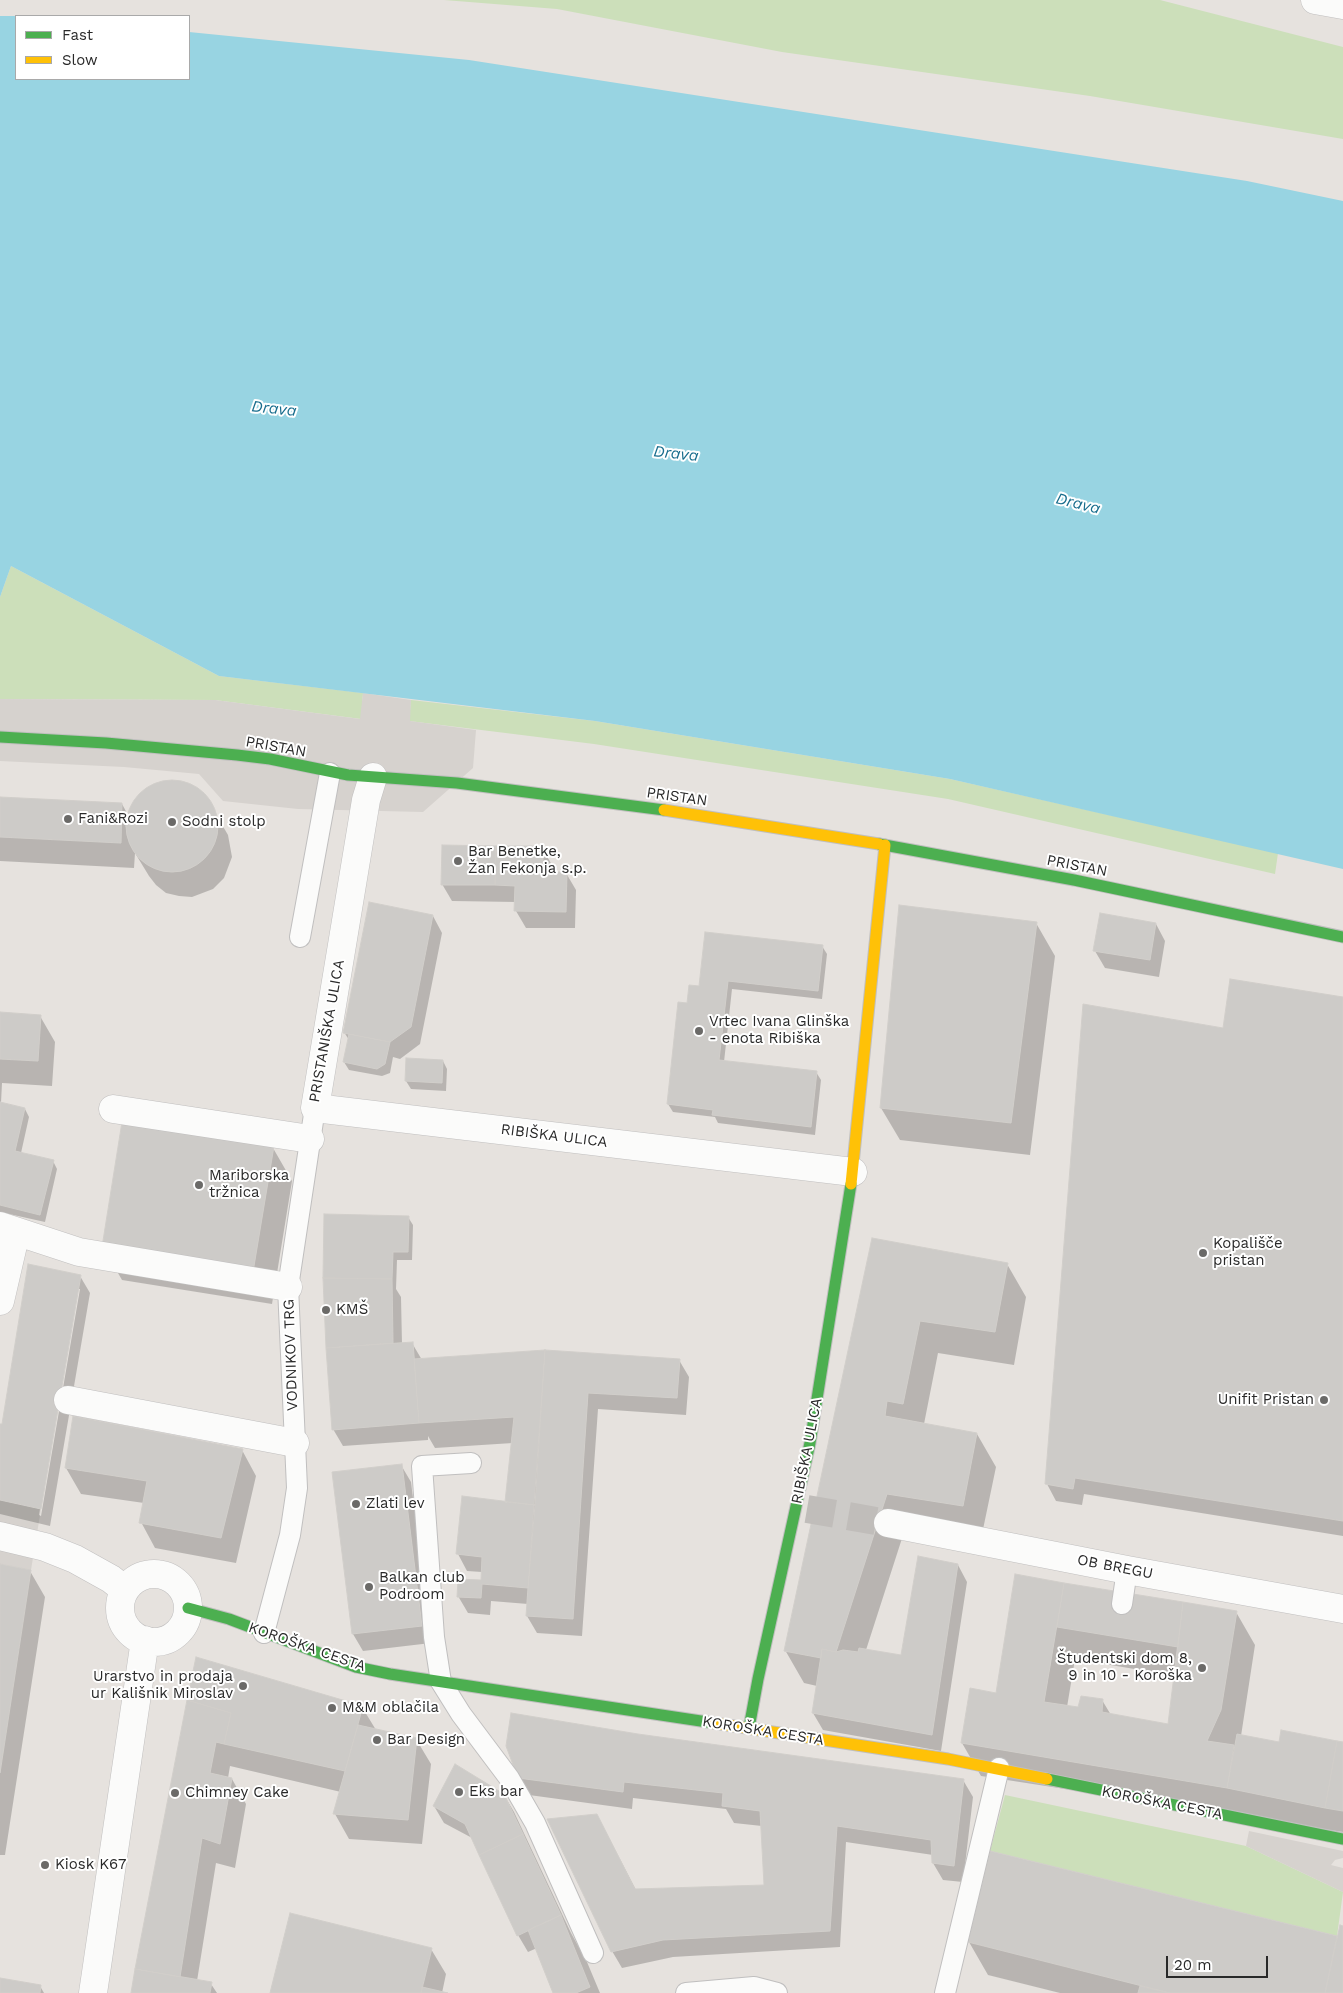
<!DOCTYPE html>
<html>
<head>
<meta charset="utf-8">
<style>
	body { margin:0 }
	#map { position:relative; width:1343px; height:1993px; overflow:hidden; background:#e6e2de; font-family:"Work Sans",sans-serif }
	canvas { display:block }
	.legend { position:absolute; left:15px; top:15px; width:175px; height:65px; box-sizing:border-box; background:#fff; border:1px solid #a9a9a9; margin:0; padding:6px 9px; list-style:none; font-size:15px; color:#292929 }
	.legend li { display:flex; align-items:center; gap:10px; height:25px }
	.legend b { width:25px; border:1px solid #a9a9a9 }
	.scale { position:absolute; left:1166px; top:1956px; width:102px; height:22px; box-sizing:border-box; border:2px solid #292929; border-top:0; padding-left:6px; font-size:15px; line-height:18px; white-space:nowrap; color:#292929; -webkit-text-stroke:4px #fff; paint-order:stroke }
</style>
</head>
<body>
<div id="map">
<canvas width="1343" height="1993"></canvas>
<ul class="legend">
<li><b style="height:6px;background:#4caf50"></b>Fast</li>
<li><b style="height:6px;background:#ffc107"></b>Slow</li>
</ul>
<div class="scale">20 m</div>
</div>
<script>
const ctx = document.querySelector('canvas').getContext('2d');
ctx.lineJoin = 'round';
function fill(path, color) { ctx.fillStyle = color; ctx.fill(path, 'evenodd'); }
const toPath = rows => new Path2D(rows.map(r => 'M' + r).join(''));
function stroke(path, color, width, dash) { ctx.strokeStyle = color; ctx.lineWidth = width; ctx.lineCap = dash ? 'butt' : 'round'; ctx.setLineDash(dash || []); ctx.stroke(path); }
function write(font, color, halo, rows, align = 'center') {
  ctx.font = font + ' "Work Sans",sans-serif'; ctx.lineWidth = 4; ctx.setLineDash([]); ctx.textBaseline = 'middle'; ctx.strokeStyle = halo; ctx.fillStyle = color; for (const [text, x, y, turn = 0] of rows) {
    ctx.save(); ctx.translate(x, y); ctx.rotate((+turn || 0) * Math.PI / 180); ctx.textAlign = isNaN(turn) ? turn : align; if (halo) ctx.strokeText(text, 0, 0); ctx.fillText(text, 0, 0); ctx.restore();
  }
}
fill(toPath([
	[444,0,1160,0,1343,47,1343,139,1090,96,782,52,557,9],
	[11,566,219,676,363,693,361,719,215,700,0,699,0,597],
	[411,700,595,721,950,779,1278,853,1275,874,948,799,594,744,409,721],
	[1005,1795,1246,1846,1343,1892,1337,1936,990,1851]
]), '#ccdfba');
fill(toPath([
	[363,693,411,700,410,721,476,730,473,768,423,812,298,809,223,801,199,774,124,767,0,761,0,699,215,700,360,719],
	[0,1500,41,1509,31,1570,0,1564],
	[1249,1831,1343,1851,1343,1858,1335,1860,1331,1865,1343,1868,1343,1892,1246,1846]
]), '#d6d2ce');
fill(toPath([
	[0,16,19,16,16,16,16,79,189,79,189,32,469,60,1247,181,1343,201,1343,869,950,779,595,721,219,676,11,566,0,597]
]), '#98d4e2');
fill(toPath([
	[172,782,184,783,195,788,207,799,228,835,232,857,224,878,213,889,192,897,179,896,166,893,156,885,149,876,135,853,134,868,0,861,0,798,122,804,128,815,133,803,140,794,160,783],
	[542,848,552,865,552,873,566,873,576,890,575,928,526,928,516,911,516,902,452,901,442,884],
	[433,916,442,933,420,1044,400,1059,393,1057,390,1073,382,1076,349,1070,344,1062,349,1040,344,1032],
	[1036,923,1055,956,1030,1155,900,1140,881,1108],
	[1156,924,1165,941,1159,977,1105,968,1095,951],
	[822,946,827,954,822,999,732,989,724,1062,816,1072,821,1080,815,1135,718,1123,715,1117,673,1112,668,1104,688,1004,700,988],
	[1343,999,1343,1536,1084,1494,1082,1505,1056,1501,1047,1484,1224,1030],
	[0,1014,40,1016,55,1042,52,1086,2,1083,1,1103,25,1109,29,1117,21,1153,53,1161,57,1169,45,1222,0,1212],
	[443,1061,447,1069,446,1091,411,1089,406,1081],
	[273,1148,292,1181,272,1304,122,1280,103,1247],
	[408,1217,413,1225,412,1260,397,1260,396,1289,401,1297,402,1344,412,1343,422,1360,679,1360,689,1377,686,1415,598,1409,582,1636,537,1633,527,1616,528,1604,491,1601,490,1615,468,1613,458,1596,482,1582,482,1572,467,1571,458,1554,507,1503,513,1443,435,1448,428,1436,428,1440,343,1446,333,1429,327,1348,324,1278],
	[873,1240,1007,1264,1026,1297,1014,1365,938,1353,924,1424,977,1434,996,1467,981,1539,906,1526,866,1650,902,1656,958,1565,967,1582,941,1751,823,1730,813,1713,817,1686,804,1683,785,1650],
	[80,1276,90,1293,50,1526,0,1514,0,1425,4,1425],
	[77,1289,80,1289,41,1516,39,1515],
	[242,1450,256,1476,236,1563,155,1548,141,1522,144,1503,81,1494,66,1468],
	[401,1465,411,1482,431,1643,363,1651,353,1634],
	[0,1566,30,1571,45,1597,5,1855,0,1855],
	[1016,1576,1236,1612,1255,1645,1241,1736,1280,1744,1343,1743,1343,1832,981,1776,962,1743,998,1694],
	[1075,1659,1176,1676,1169,1725,1111,1715,1102,1700,1079,1709,1067,1707],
	[197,1659,362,1707,376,1730,416,1739,431,1764,422,1844,349,1839,335,1814,341,1792,230,1766,228,1778,232,1779,246,1804,235,1868,216,1863,197,1981,211,1984,217,1993,132,1993],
	[638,1735,963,1780,973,1797,963,1882,943,1880,933,1863,933,1855,846,1842,840,1947,673,1957,622,1968,612,1951,597,1815,636,1890,765,1886,762,1826,734,1823,726,1809,633,1798,632,1809,529,1795,519,1778],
	[504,1795,514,1812,571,1933,587,1962,600,1993,554,1993,537,1948,528,1952,518,1935,474,1839,444,1823,434,1806],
	[1343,1927,1343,1993,1060,1993,988,1975,969,1942,1336,1937,1338,1939],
	[431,1949,446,1974,442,1993,272,1993],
	[0,1980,40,1986,44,1993,0,1993]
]), '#0003');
const building = toPath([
	'126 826a46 46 0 1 1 92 0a46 46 0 1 1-92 0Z',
	[0,797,122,803,121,843,0,837,0,797],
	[442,845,496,846,495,885,441,885,442,845],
	[496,846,543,846,543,872,567,872,566,912,514,911,515,886,495,885,496,846],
	[369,902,433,915,411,1027,390,1042,343,1033,369,902],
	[899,905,1037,922,1011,1123,880,1108,899,905],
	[1100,913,1156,923,1150,960,1093,951,1100,913],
	[705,932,823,945,818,991,728,981,719,1060,817,1071,811,1127,712,1115,713,1110,667,1104,678,1002,687,1003,689,985,699,986,705,932],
	[1230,979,1343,997,1343,1521,1075,1478,1073,1489,1045,1484,1083,1004,1223,1028,1230,979],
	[0,1012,41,1015,38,1061,0,1059,0,1012],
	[349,1034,390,1042,385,1064,377,1069,343,1062,349,1034],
	[406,1058,443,1060,442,1083,405,1081,406,1058],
	[0,1102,25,1108,15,1151,54,1160,40,1215,0,1205,0,1102],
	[122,1122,274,1146,253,1272,102,1247,122,1122],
	[324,1214,409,1216,408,1252,393,1252,392,1279,323,1278,324,1214],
	[872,1238,1008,1263,995,1332,920,1321,903,1404,887,1401,885,1416,977,1433,963,1506,887,1494,836,1652,822,1649,821,1658,784,1651,872,1238],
	[28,1264,81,1275,41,1509,0,1500,0,1424,2,1424,28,1264],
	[323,1278,392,1279,393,1343,326,1348,323,1278],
	[413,1342,419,1423,332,1430,326,1348,413,1342],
	[545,1350,680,1359,677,1398,588,1393,573,1619,526,1616,545,1350],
	[545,1350,535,1505,505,1502,514,1417,419,1423,414,1359,545,1350],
	[73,1416,243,1449,221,1538,139,1523,147,1481,65,1468,73,1416],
	[402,1464,422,1626,352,1634,332,1472,402,1464],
	[462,1496,535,1505,528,1588,482,1584,481,1598,457,1597,458,1579,481,1580,482,1557,456,1554,462,1496],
	[918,1556,958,1564,932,1735,812,1713,822,1649,836,1652,843,1650,858,1652,859,1648,901,1655,918,1556],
	[0,1564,31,1570,0,1773,0,1564],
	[1015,1574,1064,1583,1044,1702,1078,1707,1081,1696,1103,1699,1102,1712,1168,1724,1183,1602,1237,1611,1221,1710,1207,1741,1234,1745,1227,1788,961,1743,970,1688,996,1693,1015,1574],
	[1064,1583,1183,1602,1178,1647,1057,1627,1064,1583],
	[196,1657,363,1706,345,1771,224,1744,231,1713,187,1700,196,1657],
	[187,1700,231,1713,224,1744,216,1742,210,1773,232,1778,220,1844,202,1838,180,1977,135,1969,187,1700],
	[511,1713,638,1734,964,1779,954,1866,932,1863,931,1840,837,1826,830,1931,663,1940,611,1952,547,1819,597,1814,635,1889,764,1885,760,1811,722,1806,723,1793,624,1782,623,1792,518,1778,506,1746,511,1713],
	[358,1725,417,1738,408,1820,333,1814,358,1725],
	[1281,1730,1337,1741,1325,1808,1227,1788,1237,1734,1279,1742,1281,1730],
	[1337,1741,1343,1742,1343,1811,1325,1808,1337,1741],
	[455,1764,504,1794,523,1834,479,1855,465,1824,433,1806,455,1764],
	[523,1834,561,1915,517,1936,479,1855,523,1834],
	[990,1851,1337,1936,1325,1993,1170,1993,968,1942,990,1851],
	[290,1913,432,1948,421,1993,270,1993,290,1913],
	[561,1915,590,1987,576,1993,553,1993,528,1930,561,1915],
	[1340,1925,1343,1926,1343,1993,1325,1993,1340,1925],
	[135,1969,212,1982,210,1993,131,1993,135,1969],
	[0,1978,41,1985,40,1993,0,1993,0,1978],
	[1140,1986,1170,1993,1138,1993,1140,1986],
	[422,1987,448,1993,421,1993,422,1987]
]);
fill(building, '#cdcbc8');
stroke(building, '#d1ceca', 1);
stroke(toPath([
	[807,1509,888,1523]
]), '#c0bdba', 28, [28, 14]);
const lane = toPath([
	[300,937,330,773],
	[471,1463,422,1466,434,1637,441,1682,461,1714,509,1778,520,1797,535,1823,593,1953],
	[1122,1604,1127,1570],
	[264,1633,290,1535,297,1488,288,1287,315,1108],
	[686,1993,754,1987,777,1993],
	[945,1993,999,1768]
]);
const street = toPath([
	[1315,0,1343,5],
	[373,777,366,800,315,1108,853,1172],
	[113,1109,310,1139],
	[0,1226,79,1252,288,1287],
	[0,1301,16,1232],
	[68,1400,295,1443],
	[888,1523,1127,1570,1343,1609],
	[0,1536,45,1547,75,1559,111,1579,125,1590],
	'120 1608a34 34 0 1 1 68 0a34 34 0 1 1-68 0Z',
	[93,1993,145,1640]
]);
const fast = toPath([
	[0,737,106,743,237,755,270,759,348,775,457,783,664,810],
	[879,844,1074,880,1343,937],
	[188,1608,229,1619,356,1667,390,1674,714,1723],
	[749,1728,758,1679,810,1443,851,1184],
	[1047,1779,1343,1839]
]);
const slow = toPath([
	[664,810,879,844],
	[851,1184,885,845],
	[714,1723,948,1759,1047,1779]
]);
stroke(lane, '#c0bfbf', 22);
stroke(street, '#c0bfbf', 29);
stroke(fast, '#c0bfbf', 13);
stroke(slow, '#c0bfbf', 13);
stroke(lane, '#fbfbfa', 20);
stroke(street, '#fbfbfa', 28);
stroke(fast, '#4caf50', 11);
stroke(slow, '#ffc107', 11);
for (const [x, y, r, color] of [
	[68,819,5,"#6b6a68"],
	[172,822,5,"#6b6a68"],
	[458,861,5,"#6b6a68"],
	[699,1031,5,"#6b6a68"],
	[199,1185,5,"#6b6a68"],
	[1203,1253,5,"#6b6a68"],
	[326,1310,5,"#6b6a68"],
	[1324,1400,5,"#6b6a68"],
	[356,1504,5,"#6b6a68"],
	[369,1587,5,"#6b6a68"],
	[1202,1668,5,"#6b6a68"],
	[243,1686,5,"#6b6a68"],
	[332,1708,5,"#6b6a68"],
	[377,1740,5,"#6b6a68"],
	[459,1792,5,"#6b6a68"],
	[175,1793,5,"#6b6a68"],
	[45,1865,5,"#6b6a68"]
]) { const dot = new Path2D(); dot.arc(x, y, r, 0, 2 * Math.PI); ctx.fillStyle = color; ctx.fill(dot); stroke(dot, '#fff', 2); }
write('15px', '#292929', '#fff', [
	["PRISTAN",276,747,10],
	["PRISTAN",677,797,8],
	["PRISTAN",1077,866,11],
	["PRISTANIŠKA ULICA",327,1031,-80],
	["RIBIŠKA ULICA",554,1136,7],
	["VODNIKOV TRG",291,1355,-92],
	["RIBIŠKA ULICA",807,1451,-79],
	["OB BREGU",1115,1567,11],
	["KOROŠKA CESTA",307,1647,19],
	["KOROŠKA CESTA",763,1731,9],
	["KOROŠKA CESTA",1162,1803,11]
]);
write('15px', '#292929', '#fff', [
	["Fani&Rozi",78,819],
	["Sodni stolp",182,822],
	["Bar Benetke,",468,852],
	["Žan Fekonja s.p.",468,869],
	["Vrtec Ivana Glinška",709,1022],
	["- enota Ribiška",709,1039],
	["Mariborska",209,1176],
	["tržnica",209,1193],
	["Kopališče",1213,1244],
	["pristan",1213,1261],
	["KMŠ",336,1310],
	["Unifit Pristan",1314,1400,"right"],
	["Zlati lev",366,1504],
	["Balkan club",379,1578],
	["Podroom",379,1595],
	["Študentski dom 8,",1192,1659,"right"],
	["9 in 10 - Koroška",1192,1676,"right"],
	["Urarstvo in prodaja",233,1677,"right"],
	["ur Kališnik Miroslav",233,1694,"right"],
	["M&M oblačila",342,1708],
	["Bar Design",387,1740],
	["Eks bar",469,1792],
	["Chimney Cake",185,1793],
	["Kiosk K67",55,1865]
], 'left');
write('italic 16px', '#186d8d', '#fff', [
	["Drava",274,409,6],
	["Drava",676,454,6],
	["Drava",1078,504,14]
]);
</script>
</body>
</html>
